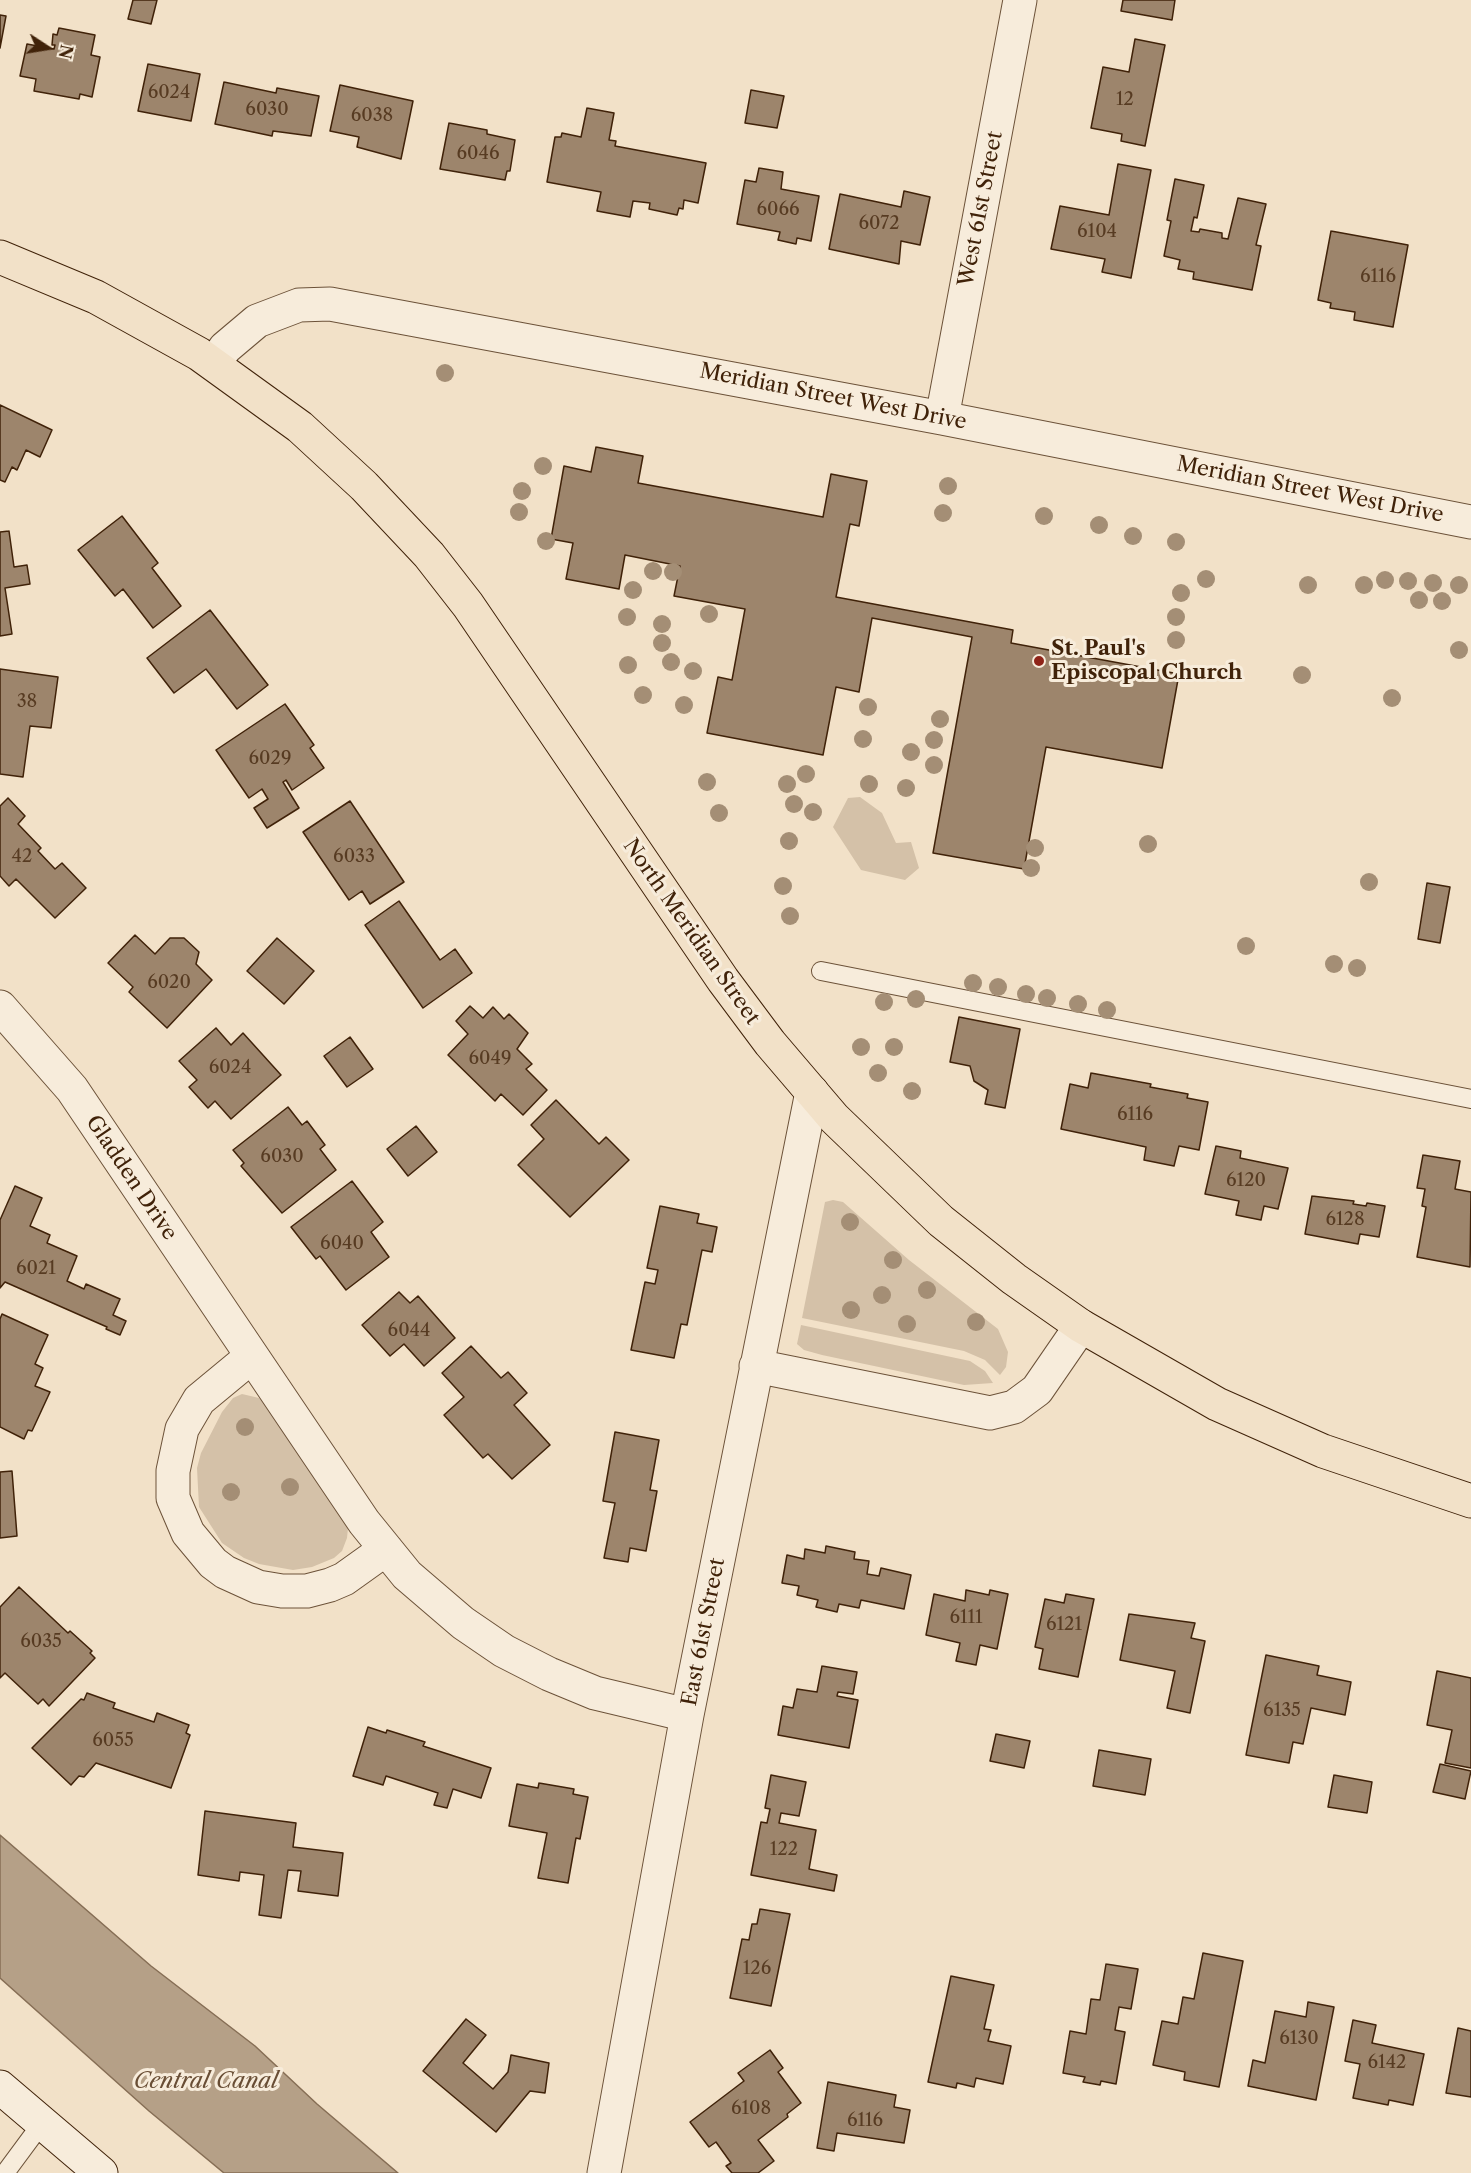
<!DOCTYPE html>
<html>
<head>
<meta charset="utf-8">
<style>
	body { margin:0 }
	#map { position:relative; width:1471px; height:2173px; overflow:hidden; background:#f2e1c8; font-family:"Libre Caslon Text",serif }
	canvas { display:block }
	.north { position:absolute; left:18px; top:18px; width:60px; height:60px; -webkit-text-stroke:4px #f7ecdb; paint-order:stroke; rotate:102deg; font-size:16px; font-weight:700; line-height:24px; text-align:center; color:#402209 }
	.north::after { content:''; display:block; margin:auto; width:21px; height:27px; background:#402209; clip-path:polygon(50% 0,100% 100%,50% 72%,0 100%) }
</style>
</head>
<body>
<div id="map">
<canvas width="1471" height="2173"></canvas>
<div class="north">N</div>
</div>
<script>
const ctx = document.querySelector('canvas').getContext('2d');
ctx.lineJoin = 'round';
function fill(path, color) { ctx.fillStyle = color; ctx.fill(path, 'evenodd'); }
const toPath = rows => new Path2D(rows.map(r => 'M' + r).join(''));
function stroke(path, color, width, dash) { ctx.strokeStyle = color; ctx.lineWidth = width; ctx.lineCap = dash ? 'butt' : 'round'; ctx.setLineDash(dash || []); ctx.stroke(path); }
function write(font, color, halo, rows, align = 'center') {
  ctx.font = font + ' "Libre Caslon Text",serif'; ctx.lineWidth = 6; ctx.setLineDash([]); ctx.textBaseline = 'middle'; ctx.strokeStyle = halo; ctx.fillStyle = color; for (const [text, x, y, turn = 0] of rows) {
    ctx.save(); ctx.translate(x, y); ctx.rotate((+turn || 0) * Math.PI / 180); ctx.textAlign = isNaN(turn) ? turn : align; if (halo) ctx.strokeText(text, 0, 0); ctx.fillText(text, 0, 0); ctx.restore();
  }
}
fill(toPath([
	[860,797,882,813,896,843,911,842,919,868,905,880,861,870,833,827,848,798],
	[833,1200,843,1202,909,1260,998,1329,1008,1352,1006,1367,1000,1375,985,1360,964,1351,802,1318,825,1202],
	[801,1325,970,1361,985,1371,993,1383,964,1385,822,1355,804,1350,797,1344],
	[242,1394,259,1398,266,1404,344,1516,348,1528,347,1538,342,1551,334,1558,312,1567,293,1570,259,1564,244,1558,222,1543,199,1507,197,1468,201,1453,222,1412,233,1398]
]), '#d4c1a8');
const water = toPath([
	[0,1835,151,1966,255,2046,317,2104,398,2173,224,2173,149,2111,0,1978,0,1835]
]);
fill(water, '#b5a087');
stroke(water, '#866e55', 1.5);
const building = toPath([
	[133,0,157,0,151,24,128,19,133,0],
	[1123,0,1175,0,1172,20,1121,11,1123,0],
	[0,15,6,16,0,48,0,15],
	[59,28,95,35,91,55,100,57,92,97,80,94,79,99,34,91,36,79,20,76,27,44,54,49,55,45,52,45,53,34,57,35,59,28],
	[1135,39,1165,45,1145,146,1121,141,1122,134,1091,128,1103,67,1129,72,1135,39],
	[148,64,200,74,191,121,138,111,148,64],
	[224,82,276,93,277,88,319,96,311,136,273,131,272,136,215,124,224,82],
	[340,85,413,101,401,159,357,147,359,137,330,131,340,85],
	[751,90,784,96,777,128,745,123,751,90],
	[587,108,614,113,609,140,616,141,615,146,706,163,698,203,684,200,683,209,679,208,677,215,649,209,650,203,633,201,630,217,597,211,601,192,547,182,555,137,561,137,562,133,581,137,587,108],
	[449,123,487,130,487,134,515,140,510,171,507,171,505,180,440,169,449,123],
	[1118,164,1151,170,1131,278,1102,272,1105,259,1051,249,1060,206,1109,215,1118,164],
	[759,168,783,172,781,189,819,196,811,241,797,238,796,244,778,240,780,232,737,224,745,180,756,182,759,168],
	[1175,179,1204,185,1197,218,1194,217,1191,231,1199,232,1200,229,1222,233,1222,238,1228,239,1238,198,1266,204,1256,245,1261,246,1252,290,1193,279,1194,272,1178,269,1180,260,1164,256,1171,221,1167,220,1175,179],
	[904,191,930,197,920,245,901,241,899,264,829,249,840,194,901,207,904,191],
	[1331,231,1408,245,1393,327,1354,320,1355,312,1330,308,1331,303,1318,300,1331,231],
	[0,405,52,430,40,457,26,450,17,470,12,467,5,482,0,480,0,405],
	[596,447,643,456,638,483,823,517,831,474,867,481,859,526,850,524,836,597,1013,630,1011,643,1179,674,1162,768,1046,747,1024,869,933,853,972,637,872,618,859,692,836,687,823,755,707,733,718,677,732,680,745,609,674,596,680,566,625,555,619,589,566,579,573,543,551,539,564,466,591,472,596,447],
	[122,516,158,563,152,568,181,606,153,628,123,589,115,596,78,550,122,516],
	[9,531,14,567,27,565,30,584,5,588,12,634,0,636,0,532,9,531],
	[210,610,268,685,237,709,206,669,174,693,147,658,210,610],
	[0,669,58,677,51,728,30,726,23,777,0,774,0,669],
	[285,704,314,745,310,748,324,768,292,790,286,780,283,782,299,808,267,828,254,808,268,799,262,789,249,798,216,750,285,704],
	[8,798,25,816,18,824,41,848,38,851,55,869,62,863,86,888,55,918,16,879,9,886,0,876,0,806,8,798],
	[350,801,404,882,370,904,362,891,349,900,303,832,350,801],
	[1427,883,1450,887,1440,943,1418,939,1427,883],
	[399,901,440,960,455,949,472,973,423,1008,365,925,399,901],
	[135,935,155,954,170,938,184,938,199,952,196,964,212,980,167,1028,129,992,133,987,108,963,135,935],
	[277,938,314,971,284,1004,247,971,277,938],
	[470,1006,483,1018,493,1007,504,1019,509,1014,528,1033,517,1049,532,1064,526,1069,547,1090,523,1115,501,1094,495,1101,448,1055,468,1034,456,1021,470,1006],
	[959,1017,1020,1029,1005,1108,985,1104,988,1090,974,1081,970,1066,950,1062,959,1017],
	[216,1028,231,1045,243,1033,281,1075,231,1119,215,1101,208,1108,189,1087,197,1080,179,1061,216,1028],
	[350,1037,373,1069,347,1087,324,1056,350,1037],
	[1091,1073,1151,1084,1150,1087,1188,1094,1187,1098,1208,1102,1199,1150,1179,1146,1174,1166,1144,1160,1146,1147,1061,1129,1070,1084,1088,1088,1091,1073],
	[556,1100,599,1144,606,1137,629,1160,570,1217,518,1165,544,1139,531,1125,556,1100],
	[288,1107,302,1125,307,1121,325,1145,320,1149,336,1170,282,1213,241,1166,244,1163,233,1150,288,1107],
	[416,1126,437,1152,408,1176,387,1149,416,1126],
	[1216,1146,1241,1151,1240,1158,1288,1168,1278,1209,1264,1206,1261,1220,1236,1215,1239,1201,1205,1194,1216,1146],
	[1423,1155,1460,1161,1455,1189,1471,1192,1470,1267,1417,1257,1426,1207,1422,1206,1425,1189,1417,1188,1423,1155],
	[352,1181,383,1222,371,1232,389,1257,346,1290,320,1256,316,1259,291,1227,352,1181],
	[15,1186,42,1198,30,1226,50,1235,47,1243,77,1256,67,1281,84,1289,86,1284,120,1299,113,1315,126,1321,120,1335,106,1329,107,1327,5,1282,0,1288,0,1220,15,1186],
	[1312,1196,1354,1201,1353,1204,1366,1206,1367,1203,1385,1206,1379,1237,1360,1234,1358,1244,1305,1234,1312,1196],
	[660,1206,699,1214,697,1223,717,1227,712,1252,702,1250,687,1325,681,1324,674,1358,631,1350,645,1282,655,1284,658,1270,647,1268,660,1206],
	[399,1292,410,1303,418,1296,455,1338,424,1366,404,1344,390,1356,362,1325,399,1292],
	[2,1314,48,1335,35,1364,43,1368,35,1386,50,1392,32,1431,28,1430,24,1439,0,1427,0,1319,2,1314],
	[471,1346,501,1378,508,1372,527,1393,514,1405,550,1445,512,1479,488,1454,483,1458,444,1415,464,1397,442,1373,471,1346],
	[615,1432,659,1440,650,1490,657,1491,646,1551,630,1548,628,1562,604,1558,615,1503,603,1501,615,1432],
	[12,1471,17,1536,0,1538,0,1472,12,1471],
	[826,1546,855,1552,854,1559,869,1561,867,1574,879,1576,881,1568,911,1575,904,1609,861,1600,859,1608,839,1604,837,1612,816,1607,818,1600,797,1595,799,1586,782,1583,787,1555,804,1559,805,1549,825,1553,826,1546],
	[19,1587,68,1633,70,1631,92,1651,90,1653,95,1658,49,1706,43,1699,38,1704,5,1673,0,1678,0,1607,19,1587],
	[966,1590,989,1595,990,1590,1008,1594,997,1649,980,1645,976,1665,956,1661,960,1643,926,1635,934,1594,965,1601,966,1590],
	[1066,1594,1094,1599,1078,1677,1039,1669,1043,1649,1035,1647,1045,1599,1064,1603,1066,1594],
	[1129,1614,1195,1623,1191,1638,1205,1641,1190,1713,1167,1708,1175,1671,1120,1660,1129,1614],
	[1266,1655,1319,1666,1317,1675,1351,1682,1345,1715,1311,1708,1303,1744,1293,1742,1289,1763,1246,1755,1266,1655],
	[822,1666,857,1672,853,1694,838,1692,837,1696,858,1700,849,1748,778,1735,783,1706,793,1708,797,1689,817,1692,822,1666],
	[1437,1671,1471,1678,1471,1768,1445,1763,1452,1730,1427,1725,1437,1671],
	[87,1693,115,1703,113,1708,154,1722,157,1713,189,1725,186,1733,190,1735,171,1788,96,1763,84,1777,79,1776,71,1785,32,1748,81,1699,84,1700,87,1693],
	[368,1727,386,1733,387,1730,425,1742,423,1746,491,1768,481,1798,453,1789,447,1808,434,1805,438,1793,386,1776,383,1785,353,1776,368,1727],
	[996,1734,1030,1741,1024,1768,990,1761,996,1734],
	[1099,1750,1151,1759,1145,1795,1093,1786,1099,1750],
	[1440,1764,1471,1771,1465,1799,1433,1792,1440,1764],
	[771,1775,806,1782,799,1816,781,1813,779,1823,816,1830,809,1869,837,1875,834,1891,751,1875,761,1822,767,1823,770,1809,765,1808,771,1775],
	[1334,1775,1372,1782,1367,1813,1328,1807,1334,1775],
	[539,1783,574,1789,573,1794,588,1797,580,1839,576,1838,568,1883,538,1878,547,1833,509,1826,517,1784,538,1788,539,1783],
	[205,1811,296,1823,293,1847,343,1853,338,1896,298,1891,301,1871,288,1870,281,1918,259,1915,264,1875,240,1872,239,1881,198,1875,205,1811],
	[760,1909,790,1914,771,2006,730,1998,742,1939,749,1940,752,1924,757,1924,760,1909],
	[1203,1953,1243,1961,1219,2087,1184,2080,1185,2072,1153,2065,1162,2021,1178,2024,1183,1997,1194,1999,1203,1953],
	[1106,1964,1138,1969,1131,2009,1119,2007,1115,2030,1125,2032,1116,2084,1101,2081,1100,2085,1083,2082,1085,2077,1063,2073,1070,2031,1086,2034,1091,1999,1100,2000,1106,1964],
	[951,1976,994,1985,984,2029,991,2030,988,2041,1011,2046,1003,2084,976,2078,974,2087,957,2083,956,2088,928,2082,951,1976],
	[1308,2002,1334,2007,1316,2100,1248,2086,1253,2060,1265,2063,1275,2011,1306,2017,1308,2002],
	[466,2019,486,2035,463,2063,493,2089,508,2072,511,2055,549,2063,545,2093,530,2091,496,2132,423,2071,466,2019],
	[1353,2020,1376,2025,1372,2043,1424,2054,1413,2105,1389,2100,1388,2105,1353,2098,1360,2064,1345,2061,1353,2020],
	[1458,2028,1471,2031,1471,2097,1446,2093,1458,2028],
	[770,2050,783,2068,778,2072,801,2103,787,2114,788,2117,758,2140,774,2161,758,2173,732,2173,726,2166,731,2163,716,2142,709,2147,690,2122,744,2081,738,2073,770,2050],
	[828,2082,896,2095,894,2107,910,2110,904,2143,837,2133,834,2151,817,2148,828,2082]
]);
fill(building, '#9d856c');
stroke(building, '#402209', 1.5);
const service = toPath([
	[821,971,1471,1099],
	[5,2173,42,2123]
]);
const minor = toPath([
	[214,364,225,348,257,321,299,305,330,304,942,418,1471,522],
	[942,418,1020,0],
	[0,1007,72,1089,364,1522,407,1575,463,1623,504,1651,549,1674,595,1693,687,1715],
	[251,1357,199,1400,182,1429,173,1471,173,1498,188,1533,213,1563,225,1572,258,1587,282,1591,307,1591,330,1585,344,1579,386,1549],
	[756,1366,990,1413,1014,1407,1037,1390,1081,1326],
	[604,2173,687,1715,812,1092]
]);
const secondary = toPath([
	[0,2087,101,2173]
]);
const primary = toPath([
	[0,257,96,297,199,354,300,427,364,486,429,555,468,605,723,980,770,1043,834,1118,941,1221,1014,1279,1081,1326,1217,1404,1323,1451,1471,1501]
]);
stroke(service, '#6c5239', 20);
stroke(minor, '#6c5239', 35);
stroke(secondary, '#402209', 35);
stroke(primary, '#402209', 35);
stroke(service, '#f7ecdb', 18);
stroke(minor, '#f7ecdb', 33);
stroke(secondary, '#f7ecdb', 33);
stroke(primary, '#f2e1c8', 33);
ctx.fillStyle = '#a48e75';
for (const [x, y] of [
	[445,373],
	[543,466],
	[948,486],
	[522,491],
	[519,512],
	[943,513],
	[1044,516],
	[1099,525],
	[1133,536],
	[546,541],
	[1176,542],
	[653,571],
	[673,572],
	[1206,579],
	[1385,580],
	[1408,581],
	[1433,583],
	[1308,585],
	[1364,585],
	[1459,585],
	[633,590],
	[1181,593],
	[1419,600],
	[1442,601],
	[709,614],
	[627,617],
	[1176,617],
	[662,624],
	[1176,640],
	[662,643],
	[1459,650],
	[671,662],
	[628,665],
	[693,671],
	[1302,675],
	[643,695],
	[1392,698],
	[684,705],
	[868,707],
	[940,719],
	[863,739],
	[934,740],
	[911,752],
	[934,765],
	[806,774],
	[707,782],
	[787,784],
	[869,784],
	[906,788],
	[794,804],
	[813,812],
	[719,813],
	[789,841],
	[1148,844],
	[1035,848],
	[1031,868],
	[1369,882],
	[783,886],
	[790,916],
	[1246,946],
	[1334,964],
	[1357,968],
	[973,983],
	[998,987],
	[1026,994],
	[1047,998],
	[916,999],
	[884,1002],
	[1078,1004],
	[1107,1010],
	[861,1047],
	[894,1047],
	[878,1073],
	[912,1091],
	[850,1222],
	[893,1260],
	[927,1290],
	[882,1295],
	[851,1310],
	[976,1322],
	[907,1324],
	[245,1427],
	[290,1487],
	[231,1492]
]) { ctx.beginPath(); ctx.arc(x, y, 9, 0, 2 * Math.PI); ctx.fill(); }
for (const [x, y, r, color] of [
	[1039,661,6,"#8f2418"]
]) { const dot = new Path2D(); dot.arc(x, y, r, 0, 2 * Math.PI); ctx.fillStyle = color; ctx.fill(dot); stroke(dot, '#f7ecdb', 2); }
write('18px', '#573b22', null, [
	["6024",169,93],
	["12",1125,100],
	["6030",267,110],
	["6038",372,116],
	["6046",478,154],
	["6066",778,210],
	["6072",879,224],
	["6104",1097,232],
	["6116",1378,277],
	["38",27,702],
	["6029",270,759],
	["42",22,857],
	["6033",354,857],
	["6020",169,983],
	["6049",490,1059],
	["6024",230,1068],
	["6116",1135,1115],
	["6030",282,1157],
	["6120",1246,1181],
	["6128",1345,1220],
	["6040",342,1244],
	["6021",36,1269],
	["6044",409,1331],
	["6111",966,1618],
	["6121",1064,1625],
	["6035",41,1642],
	["6135",1282,1711],
	["6055",113,1741],
	["122",784,1850],
	["126",757,1969],
	["6130",1299,2039],
	["6142",1387,2063],
	["6108",751,2109],
	["6116",865,2121]
]);
write('21px', '#402209', '#f7ecdb', [
	["West 61st Street",981,209,-79],
	["Meridian Street West Drive",833,397,11],
	["Meridian Street West Drive",1310,490,11],
	["North Meridian Street",691,932,55],
	["Gladden Drive",131,1178,56],
	["East 61st Street",704,1632,-79]
]);
write('bold 21px', '#402209', '#f7ecdb', [
	["St. Paul's",1051,649],
	["Episcopal Church",1051,673]
], 'left');
write('italic 22px', '#694e35', '#f7ecdb', [
	["Central Canal",206,2082]
]);
</script>
</body>
</html>
